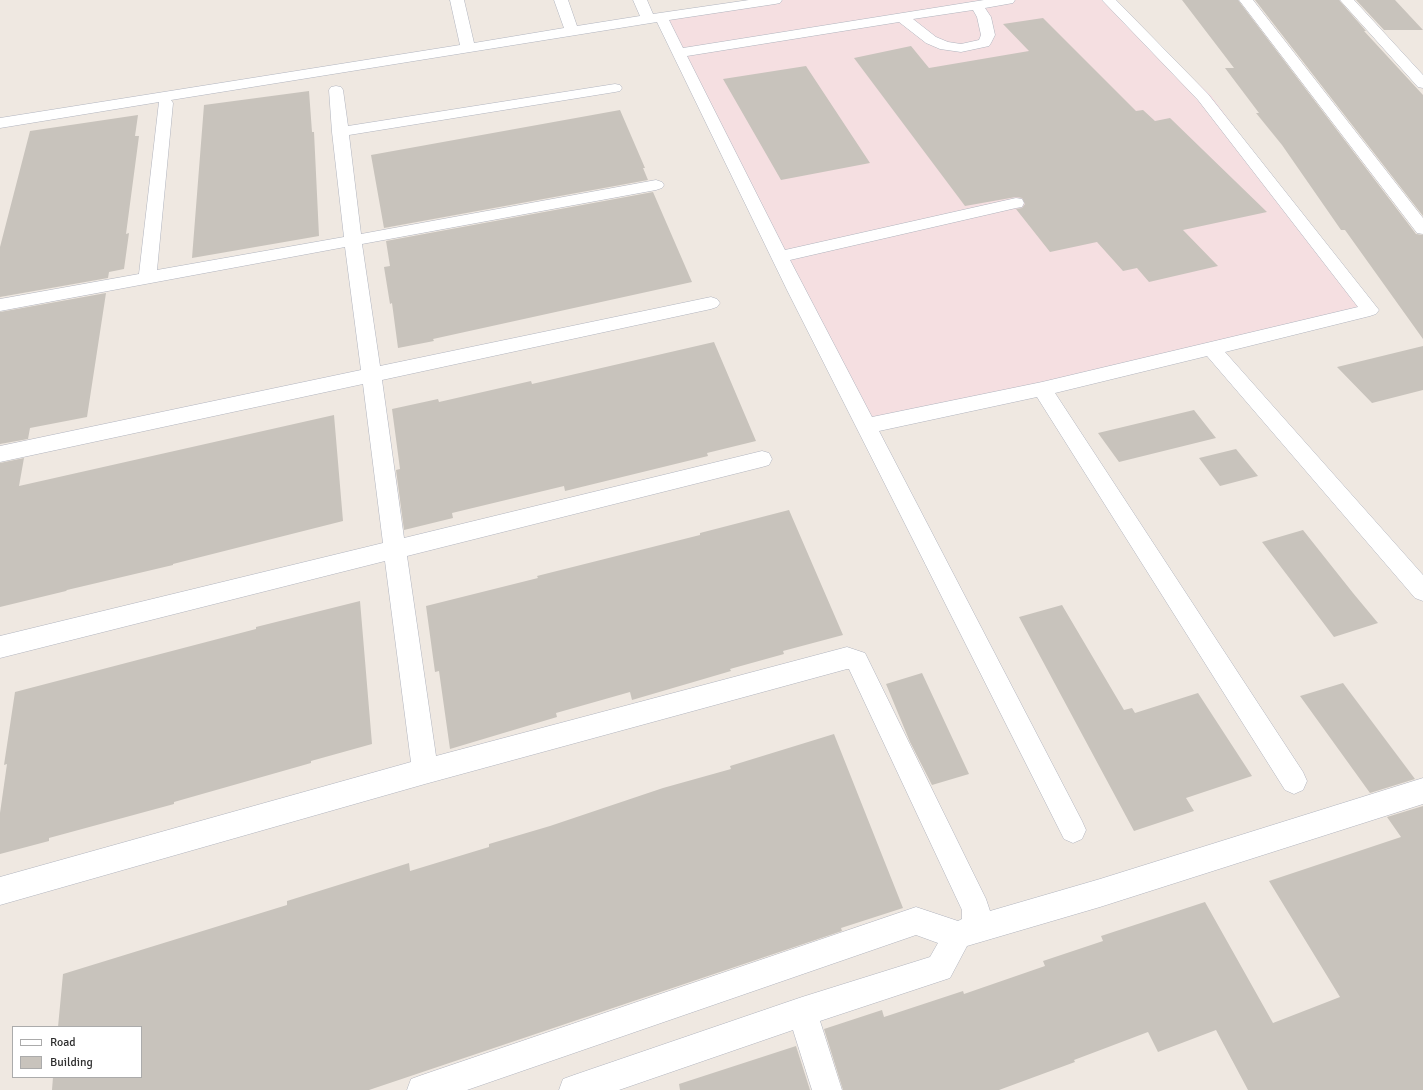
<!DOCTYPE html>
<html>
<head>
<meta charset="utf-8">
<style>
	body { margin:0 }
	#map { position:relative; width:1423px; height:1090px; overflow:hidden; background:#efe8e1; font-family:Signika,sans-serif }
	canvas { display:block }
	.legend { position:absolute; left:12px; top:1026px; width:130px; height:52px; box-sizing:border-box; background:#fff; border:1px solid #ababab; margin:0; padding:5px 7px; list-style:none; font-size:12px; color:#2e2e2e }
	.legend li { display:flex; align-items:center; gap:8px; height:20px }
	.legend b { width:20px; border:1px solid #ababab }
</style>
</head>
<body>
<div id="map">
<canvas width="1423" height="1090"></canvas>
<ul class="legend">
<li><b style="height:5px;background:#fff"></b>Road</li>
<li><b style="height:11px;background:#c8c3bc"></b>Building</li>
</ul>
</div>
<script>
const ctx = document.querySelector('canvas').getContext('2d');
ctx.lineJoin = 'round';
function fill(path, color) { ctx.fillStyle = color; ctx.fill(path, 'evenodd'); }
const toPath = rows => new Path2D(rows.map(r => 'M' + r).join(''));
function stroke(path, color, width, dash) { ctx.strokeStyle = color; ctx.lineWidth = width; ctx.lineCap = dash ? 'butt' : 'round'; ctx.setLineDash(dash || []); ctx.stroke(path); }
fill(toPath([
	[770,0,1106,0,1211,95,1365,308,872,428,659,15]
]), '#f5dfe1');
fill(toPath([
	[1182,0,1238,0,1416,234,1423,235,1423,339,1345,230,1341,230,1282,145,1256,113,1259,113,1225,68,1234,68],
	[1255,0,1339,0,1366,31,1364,31,1423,95,1423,216],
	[1356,0,1395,0,1423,30,1384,30],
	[1043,18,1136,111,1143,110,1155,121,1170,118,1267,212,1183,230,1218,266,1149,282,1137,268,1123,271,1097,242,1050,252,1016,209,1022,208,1025,204,1022,198,1016,197,965,206,854,58,911,46,929,68,1029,51,1003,24],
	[806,66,870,163,781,180,723,79],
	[309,91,312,132,314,132,319,236,192,258,204,105],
	[620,110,645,168,643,168,648,180,384,228,371,155],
	[138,115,135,136,139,136,126,234,129,233,124,269,109,272,108,278,0,297,0,247,30,131],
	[653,192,692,282,433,339,434,341,398,348,392,303,390,304,384,267,390,266,386,241],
	[106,293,87,417,30,428,28,439,0,444,0,312],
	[714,342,756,441,707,453,708,456,565,491,564,486,452,513,453,518,404,530,396,470,400,469,392,409,438,399,439,402,531,381,532,384],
	[1423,346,1423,390,1372,403,1337,367],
	[1194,410,1216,438,1119,462,1098,433],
	[334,415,343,521,173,564,173,565,67,590,66,591,0,607,0,463,24,458,19,486],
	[1236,449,1258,476,1220,486,1199,458],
	[789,510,843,635,783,651,784,654,730,669,731,671,632,700,630,692,556,713,557,717,450,749,439,671,435,672,426,606,538,578,537,576,700,535,700,533],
	[1303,530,1353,593,1378,623,1334,637,1262,542],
	[360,601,372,744,311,761,311,763,174,802,174,804,49,838,49,841,0,854,0,813,7,764,4,765,15,692,256,629,256,627],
	[1062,605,1124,710,1132,708,1135,713,1198,693,1252,776,1186,798,1194,811,1134,831,1019,617],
	[922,673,969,774,932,785,910,742,886,684],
	[1343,683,1415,779,1370,793,1300,696],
	[834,734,903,908,841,928,842,931,369,1090,52,1090,53,1077,141,1077,141,1027,58,1027,63,974,287,905,287,901,409,863,410,871,489,847,489,844,550,826,663,788,731,769,730,766],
	[1423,806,1423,1090,1248,1090,1216,1030,1158,1052,1148,1032,1074,1060,1075,1062,999,1090,843,1090,824,1029,882,1010,884,1017,963,991,964,994,1045,966,1043,961,1103,941,1101,936,1205,902,1273,1023,1340,997,1269,881,1401,837,1387,817],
	[796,1046,810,1090,680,1090,679,1084]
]), '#c8c3bc');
const minor = toPath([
	[450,0,464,0,474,43,564,28,554,0,568,0,577,26,640,16,633,0,647,0,653,14,749,0,782,0,780,3,775,4,669,20,683,48,984,0,1015,0,1013,3,985,8,991,17,995,35,991,43,989,46,961,52,940,49,926,43,899,22,687,56,785,250,1016,198,1022,199,1024,203,1022,207,1016,208,790,260,872,417,1042,382,1358,307,1198,100,1102,0,1116,0,1208,94,1379,310,1376,314,1370,316,1225,352,1423,575,1423,601,1415,598,1207,356,1055,393,1303,772,1307,781,1303,790,1294,794,1285,790,1037,397,879,431,1082,821,1086,830,1082,839,1073,843,1064,839,787,290,657,22,171,100,173,103,157,270,344,237,332,132,329,90,331,87,336,86,341,87,343,90,348,126,615,84,620,85,622,88,620,91,615,92,349,135,361,234,656,180,662,182,664,185,662,188,656,190,362,244,380,366,711,297,717,299,720,303,717,307,711,309,382,380,404,538,762,451,769,453,772,459,769,465,762,467,407,556,436,756,847,647,865,653,986,899,990,911,1100,879,1423,778,1423,804,1100,907,967,946,950,978,820,1021,842,1090,812,1090,793,1030,619,1090,559,1090,563,1079,574,1075,802,997,930,957,938,943,916,935,467,1090,407,1090,411,1079,422,1075,916,907,958,921,962,919,962,910,849,669,847,669,425,784,0,905,0,877,411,762,385,561,0,658,0,636,383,543,363,384,0,462,0,446,361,370,345,247,0,311,0,299,139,274,159,102,0,128,0,118,460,45,450,0],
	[973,10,977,17,981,35,979,40,961,44,948,42,936,37,913,19,973,10],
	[1239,0,1253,0,1423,218,1423,234,1417,233,1239,0],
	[1340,0,1354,0,1423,75,1423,88,1418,87,1340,0]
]);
stroke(minor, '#b1b4be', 1);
fill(minor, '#fff');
</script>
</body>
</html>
